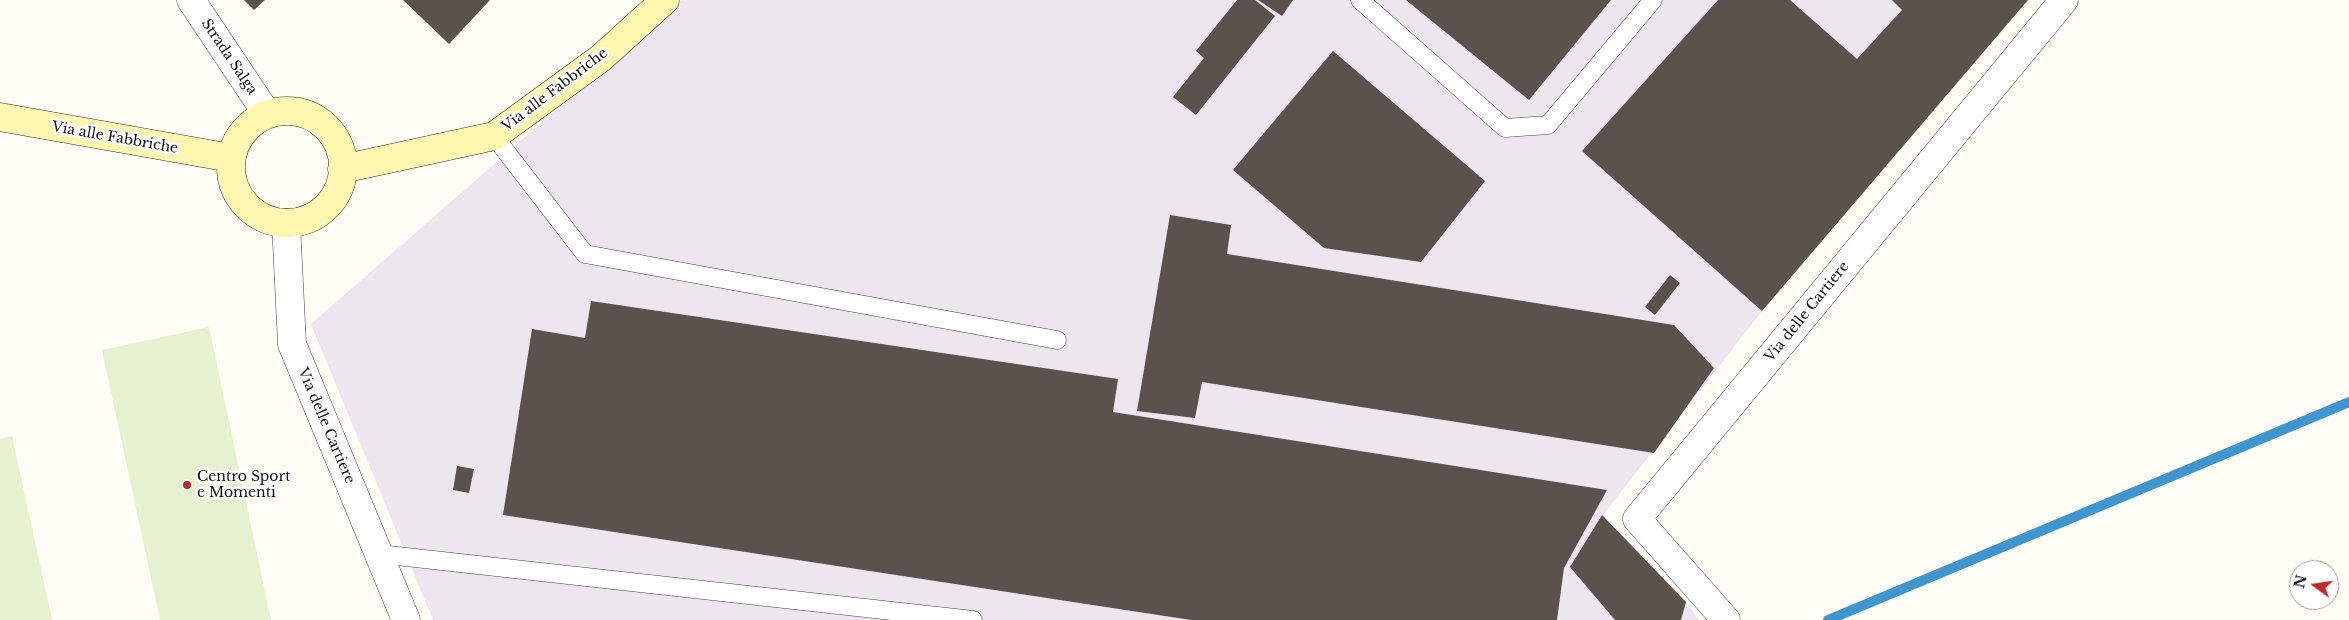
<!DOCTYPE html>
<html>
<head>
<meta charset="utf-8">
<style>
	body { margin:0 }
	#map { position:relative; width:2349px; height:620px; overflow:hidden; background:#fffdf5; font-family:"Libre Baskerville",serif }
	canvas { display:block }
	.north { position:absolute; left:2289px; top:560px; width:50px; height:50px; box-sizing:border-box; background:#fff; border:1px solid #a0a0a0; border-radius:50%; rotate:284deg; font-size:14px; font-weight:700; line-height:20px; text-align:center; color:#111 }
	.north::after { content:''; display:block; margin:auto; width:18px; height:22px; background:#c4262e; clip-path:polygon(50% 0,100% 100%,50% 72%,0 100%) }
</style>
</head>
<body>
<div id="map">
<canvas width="2349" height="620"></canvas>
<div class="north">N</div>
</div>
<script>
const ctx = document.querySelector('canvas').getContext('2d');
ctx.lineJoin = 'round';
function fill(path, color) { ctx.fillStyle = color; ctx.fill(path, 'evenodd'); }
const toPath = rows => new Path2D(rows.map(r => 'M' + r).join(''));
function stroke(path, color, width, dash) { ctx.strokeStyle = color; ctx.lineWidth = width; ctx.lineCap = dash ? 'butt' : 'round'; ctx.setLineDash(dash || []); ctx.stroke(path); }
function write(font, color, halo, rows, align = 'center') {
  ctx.font = font + ' "Libre Baskerville",serif'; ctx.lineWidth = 5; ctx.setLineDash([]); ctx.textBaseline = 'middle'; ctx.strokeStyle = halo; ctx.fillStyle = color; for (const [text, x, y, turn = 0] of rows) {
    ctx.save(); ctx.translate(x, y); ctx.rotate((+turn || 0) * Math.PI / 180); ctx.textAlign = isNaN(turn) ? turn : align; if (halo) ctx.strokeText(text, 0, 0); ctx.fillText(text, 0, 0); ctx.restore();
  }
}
fill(toPath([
	[682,0,2028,0,1762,311,1603,515,1686,602,1699,620,433,620,311,324]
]), '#eee6ef');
fill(toPath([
	[209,327,271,620,160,620,102,350],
	[12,436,52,620,0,620,0,439]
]), '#e6f2cf');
stroke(toPath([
	[1828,620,2349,402]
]), '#3f96cf', 10);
fill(toPath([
	[244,0,265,0,254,10],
	[403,0,490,0,449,44],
	[1237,0,1255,0,1275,16,1196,115,1173,97,1204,58,1196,51],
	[1258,0,1293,0,1282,16],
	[1406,0,1611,0,1529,100],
	[1718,0,1790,0,1857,59,1902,10,1892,0,2028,0,1762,311,1582,151],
	[1333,51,1485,181,1421,262,1324,248,1233,170],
	[1170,215,1231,225,1227,254,1674,325,1714,368,1654,453,1202,382,1195,418,1137,411],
	[1670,275,1680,283,1655,315,1645,307],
	[591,301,1118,379,1113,412,1607,490,1564,568,1557,620,1191,620,503,515,532,329,585,338],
	[457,466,474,469,469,493,453,490],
	[1602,515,1686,602,1681,620,1615,620,1570,567]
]), '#5a524d');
const lane = toPath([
	[1360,0,1505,128,1548,125,1653,0],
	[494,136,585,254,1057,340],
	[379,554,973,620]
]);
const street = toPath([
	[191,0,267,114],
	[286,223,292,344,406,620],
	[1726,620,1637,519,2064,0]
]);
const secondary = toPath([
	'231 167a56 56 0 1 1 112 0a56 56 0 1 1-112 0Z',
	[0,117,231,158],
	[342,169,494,136,601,58,665,0]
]);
stroke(lane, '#444', 19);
stroke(street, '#444', 29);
stroke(secondary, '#333', 29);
stroke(lane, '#fff', 18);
stroke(street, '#fff', 28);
stroke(secondary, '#fff6b0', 28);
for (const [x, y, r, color] of [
	[187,485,5,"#c4262e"]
]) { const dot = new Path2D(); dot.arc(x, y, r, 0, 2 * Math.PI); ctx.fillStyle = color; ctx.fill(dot); stroke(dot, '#fff', 2); }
write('14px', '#111', '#fff', [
	["Strada Salga",229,57,56],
	["Via alle Fabbriche",555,90,-37],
	["Via alle Fabbriche",115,138,10],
	["Via delle Cartiere",1807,312,-51],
	["Via delle Cartiere",326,426,67]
]);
write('14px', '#111', '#fff', [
	["Centro Sport",197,477],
	["e Momenti",197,493]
], 'left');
</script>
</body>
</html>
